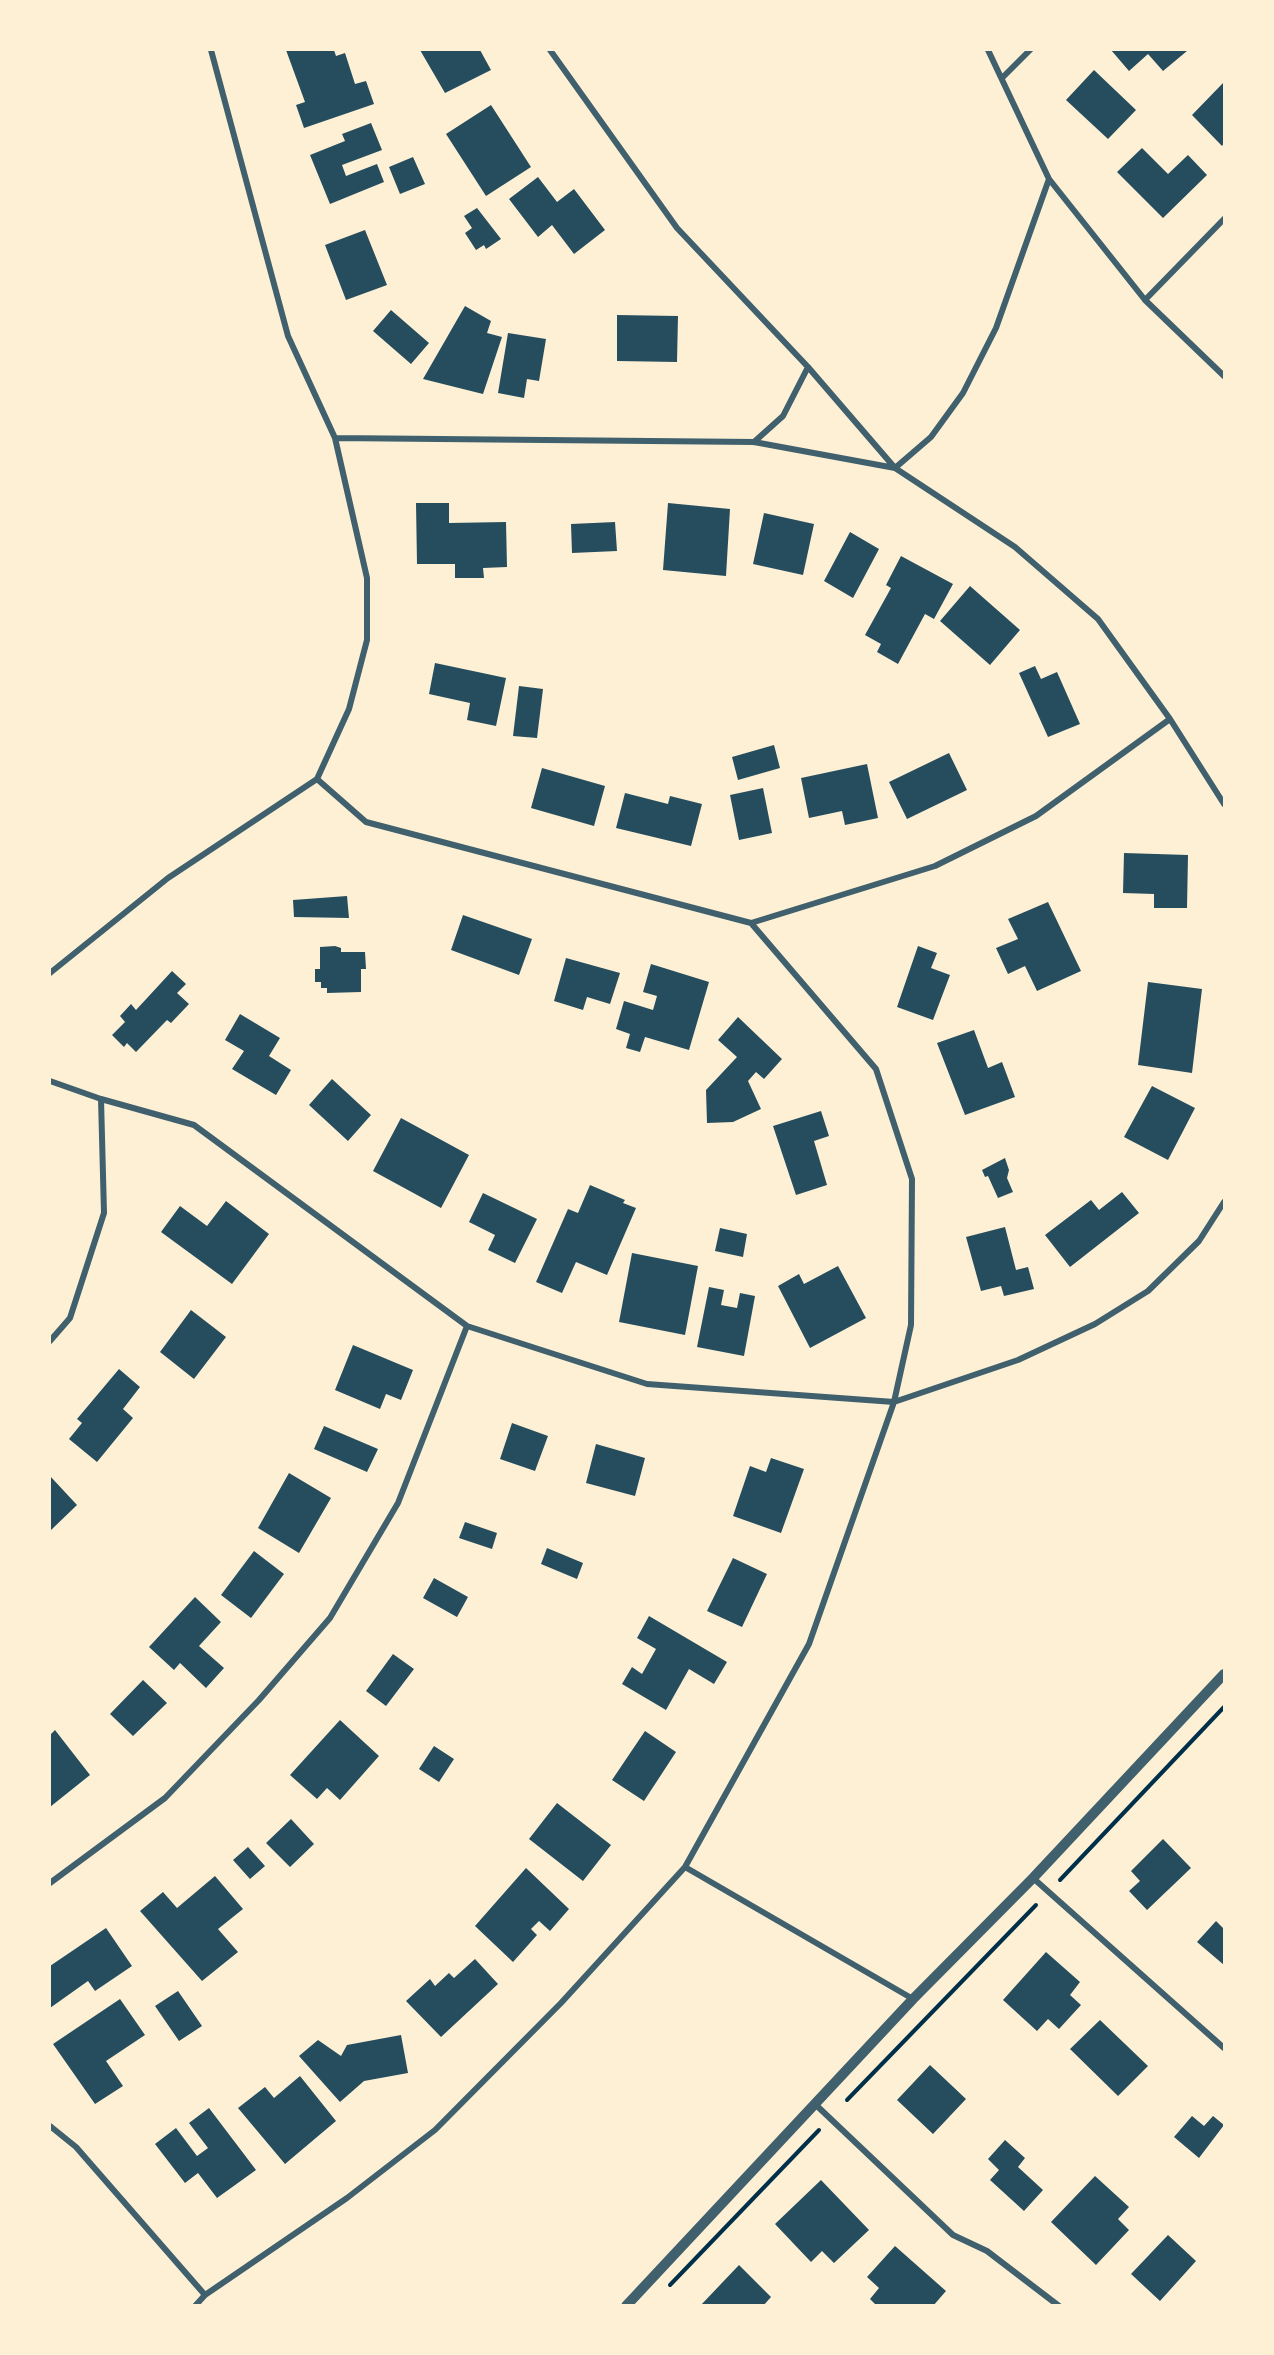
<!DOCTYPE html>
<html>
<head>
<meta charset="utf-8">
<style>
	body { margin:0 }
	#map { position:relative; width:1274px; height:2355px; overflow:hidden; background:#fdf0d5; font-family:Manrope,sans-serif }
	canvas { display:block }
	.frame { position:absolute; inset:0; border:51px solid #fdf0d5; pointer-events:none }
</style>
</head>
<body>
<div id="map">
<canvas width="1274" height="2355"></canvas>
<div class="frame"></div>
</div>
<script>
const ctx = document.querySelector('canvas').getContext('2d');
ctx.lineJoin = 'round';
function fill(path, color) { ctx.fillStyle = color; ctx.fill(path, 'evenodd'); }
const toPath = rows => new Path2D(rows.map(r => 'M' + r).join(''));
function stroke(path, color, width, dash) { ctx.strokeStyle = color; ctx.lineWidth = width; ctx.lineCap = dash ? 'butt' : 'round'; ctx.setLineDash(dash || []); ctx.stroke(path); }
fill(toPath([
	[286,50,334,50,336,56,345,53,355,84,366,81,374,104,304,128,296,105,305,102],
	[420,50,480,50,491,70,445,93],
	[1111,50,1185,50,1187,51,1163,71,1148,54,1129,71],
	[1094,70,1136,110,1108,139,1066,100],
	[1224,82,1224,143,1222,146,1192,115],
	[491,105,531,167,486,196,446,134],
	[371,123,382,150,342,165,346,176,377,164,384,182,330,204,310,155,345,141,342,134],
	[1142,148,1168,174,1188,155,1207,175,1163,218,1117,172],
	[413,157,425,184,400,194,389,167],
	[538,177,557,202,574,189,605,230,574,254,552,225,538,237,509,199],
	[477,208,501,239,486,249,484,245,476,250,465,233,472,228,464,216],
	[365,230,387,285,346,300,325,245],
	[465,306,491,321,487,333,502,337,483,394,423,379],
	[391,310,429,343,411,364,373,331],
	[617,315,678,316,677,362,617,361],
	[508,333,546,339,539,381,527,379,524,398,498,393],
	[416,503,449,503,449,523,506,522,507,567,483,568,484,578,455,578,455,564,417,564],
	[668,503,730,509,726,576,663,570],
	[764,513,814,524,803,575,753,564],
	[615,522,617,551,572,553,571,524],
	[850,532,879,549,853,598,824,581],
	[901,556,953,584,934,619,925,614,898,664,877,652,881,644,865,635,891,588,886,585],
	[970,586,1020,630,990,665,940,621],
	[435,663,506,678,496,726,467,720,470,703,429,694],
	[1035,666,1041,679,1057,672,1080,724,1048,737,1019,673],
	[519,686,543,689,537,738,513,736],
	[774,745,780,768,738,780,732,757],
	[949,753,967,790,907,819,889,782],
	[867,764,878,818,845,825,842,811,809,818,801,778],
	[542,768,605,786,594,826,531,808],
	[763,788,772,833,739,840,730,795],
	[625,793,668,804,670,796,702,804,691,846,616,828],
	[1124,853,1188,855,1187,908,1154,908,1154,894,1123,893],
	[347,896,349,918,294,917,293,900],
	[1048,902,1081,971,1037,991,1025,966,1008,974,996,948,1018,939,1008,919],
	[463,915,532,939,519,975,451,950],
	[335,946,341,948,341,952,365,952,366,969,361,969,361,992,327,993,327,988,321,988,321,982,315,982,315,969,320,969,320,947],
	[918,946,937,953,931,968,950,975,933,1020,897,1007],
	[566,958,620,973,610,1004,587,997,583,1010,554,1001],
	[651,964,709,982,689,1050,645,1037,640,1052,626,1048,630,1034,616,1029,624,1001,653,1010,657,996,643,992],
	[172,971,186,984,177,993,189,1004,171,1023,167,1020,136,1052,127,1043,124,1047,112,1035,125,1022,120,1016,131,1004,136,1010],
	[1148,982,1202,989,1192,1073,1138,1065],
	[240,1014,280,1038,269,1056,291,1070,276,1095,232,1069,244,1051,225,1040],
	[738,1017,782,1059,764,1079,756,1072,748,1081,761,1109,733,1122,707,1123,706,1090,737,1057,718,1040],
	[974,1030,988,1068,1002,1062,1015,1097,965,1115,937,1043],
	[332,1079,371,1115,348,1141,309,1105],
	[1152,1086,1195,1108,1168,1160,1124,1137],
	[821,1111,829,1136,814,1141,827,1185,796,1195,773,1126],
	[401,1118,469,1155,441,1208,373,1171],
	[1005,1158,1009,1170,1007,1178,1013,1192,998,1198,988,1176,985,1177,982,1170],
	[590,1185,625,1200,623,1203,636,1208,607,1275,576,1262,562,1293,536,1282,568,1209,578,1213],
	[1122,1192,1139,1213,1070,1267,1045,1235,1091,1200,1099,1210],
	[483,1193,537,1219,515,1263,488,1250,495,1235,469,1222],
	[226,1201,269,1234,232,1284,161,1232,180,1206,207,1226],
	[1005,1227,1016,1270,1028,1267,1034,1289,1004,1296,1001,1286,981,1291,966,1237],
	[720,1228,747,1234,743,1257,715,1251],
	[632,1253,698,1266,685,1335,619,1322],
	[838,1266,866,1318,810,1348,778,1286,799,1274,804,1284],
	[709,1287,724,1290,721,1305,737,1308,740,1293,755,1296,744,1356,697,1347],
	[191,1310,226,1337,194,1379,160,1352],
	[353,1345,413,1370,401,1400,386,1394,380,1409,335,1390],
	[119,1369,140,1387,123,1409,133,1418,97,1462,69,1439,82,1423,77,1419],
	[512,1423,548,1436,535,1471,500,1459],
	[324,1426,378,1449,367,1472,314,1449],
	[596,1444,645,1458,635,1496,586,1483],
	[771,1458,804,1469,781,1533,733,1516,750,1466,766,1472],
	[289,1473,331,1498,299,1553,258,1528],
	[50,1476,77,1505,50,1531],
	[465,1522,497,1533,492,1549,459,1538],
	[547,1548,583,1563,577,1579,541,1564],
	[254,1551,284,1574,251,1618,221,1595],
	[733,1558,767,1574,742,1627,707,1611],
	[434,1578,468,1597,457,1617,423,1598],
	[195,1597,221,1622,199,1646,224,1668,206,1688,180,1663,174,1670,149,1647],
	[649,1616,727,1662,714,1684,689,1669,666,1710,622,1684,632,1667,642,1674,656,1649,637,1638],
	[393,1654,414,1669,386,1706,366,1691],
	[143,1680,167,1703,133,1736,110,1714],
	[340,1720,379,1756,340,1800,327,1788,317,1799,290,1775],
	[55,1730,90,1775,50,1807,50,1735],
	[645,1731,676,1752,644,1801,612,1780],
	[434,1746,454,1759,439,1782,419,1769],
	[557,1803,611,1845,583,1881,529,1839],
	[291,1819,314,1844,290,1867,266,1843],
	[1163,1839,1191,1868,1147,1910,1129,1891,1140,1881,1131,1871],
	[248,1847,265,1866,250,1879,233,1860],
	[526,1868,569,1909,550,1931,539,1921,531,1929,537,1935,513,1962,475,1926],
	[215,1876,243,1909,218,1929,238,1952,202,1981,140,1911,163,1892,177,1908],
	[1216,1921,1224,1929,1224,1965,1197,1942],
	[106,1928,132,1966,95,1991,88,1981,50,2008,50,1966],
	[1046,1952,1080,1982,1070,1995,1081,2005,1059,2029,1048,2019,1037,2031,1003,2000],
	[475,1959,498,1984,441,2037,406,2001,430,1979,435,1986,449,1973,454,1978],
	[178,1991,202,2026,179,2041,155,2006],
	[120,1999,145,2035,106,2061,123,2086,95,2104,53,2044],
	[1100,2020,1148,2066,1118,2096,1070,2049],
	[401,2035,408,2073,364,2081,340,2102,299,2056,318,2040,341,2056,347,2045],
	[930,2065,966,2099,933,2134,897,2100],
	[300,2076,336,2121,285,2164,238,2108,265,2087,274,2098],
	[209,2108,256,2170,217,2198,198,2173,185,2183,155,2144,176,2128,197,2156,208,2148,189,2123],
	[1192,2116,1204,2126,1213,2116,1224,2125,1199,2158,1174,2137],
	[1005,2140,1025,2158,1018,2167,1043,2190,1024,2211,990,2180,999,2170,988,2159],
	[1095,2176,1129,2207,1118,2219,1129,2230,1096,2265,1051,2222],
	[821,2180,869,2230,834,2263,822,2251,811,2262,775,2224],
	[1168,2235,1196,2261,1160,2301,1131,2274],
	[895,2246,946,2291,933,2306,877,2306,870,2299,879,2288,867,2277],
	[739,2265,771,2297,763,2306,700,2306]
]), '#264d5e');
stroke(toPath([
	[1060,1880,1224,1707],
	[847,2100,1036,1905],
	[670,2285,819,2130]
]), '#003049', 4);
stroke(toPath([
	[550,50,677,228,808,367,895,468,1015,547,1098,619,1170,719,1224,804],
	[988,50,1049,179,1145,300,1224,376],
	[1003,77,1030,50],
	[1145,300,1224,219],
	[335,438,754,442,895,468,931,437,963,393,996,328,1049,179],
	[754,442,783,416,808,367],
	[751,923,935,866,1036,816,1170,719],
	[50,973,168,878,317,779,349,709,367,640,367,578,335,438,288,336,211,50],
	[50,1081,101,1099,194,1125,467,1326,647,1384,894,1402,911,1325,912,1179,876,1069,751,923,366,822,317,779],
	[50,1341,70,1318,104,1213,101,1099],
	[685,1867,913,1999],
	[1033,1878,1224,2048],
	[50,1883,165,1798,259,1700,330,1618,398,1503,467,1326],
	[816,2105,953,2235,987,2251,1059,2306],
	[50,2126,76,2147,205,2295],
	[195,2306,205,2295,347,2198,435,2130,561,2003,685,1867,809,1644,894,1402,1018,1360,1095,1324,1148,1291,1199,1241,1224,1202]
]), '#3f606c', 6);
stroke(toPath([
	[626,2306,913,1999,1033,1878,1224,1674]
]), '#3f606c', 10);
</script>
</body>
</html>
